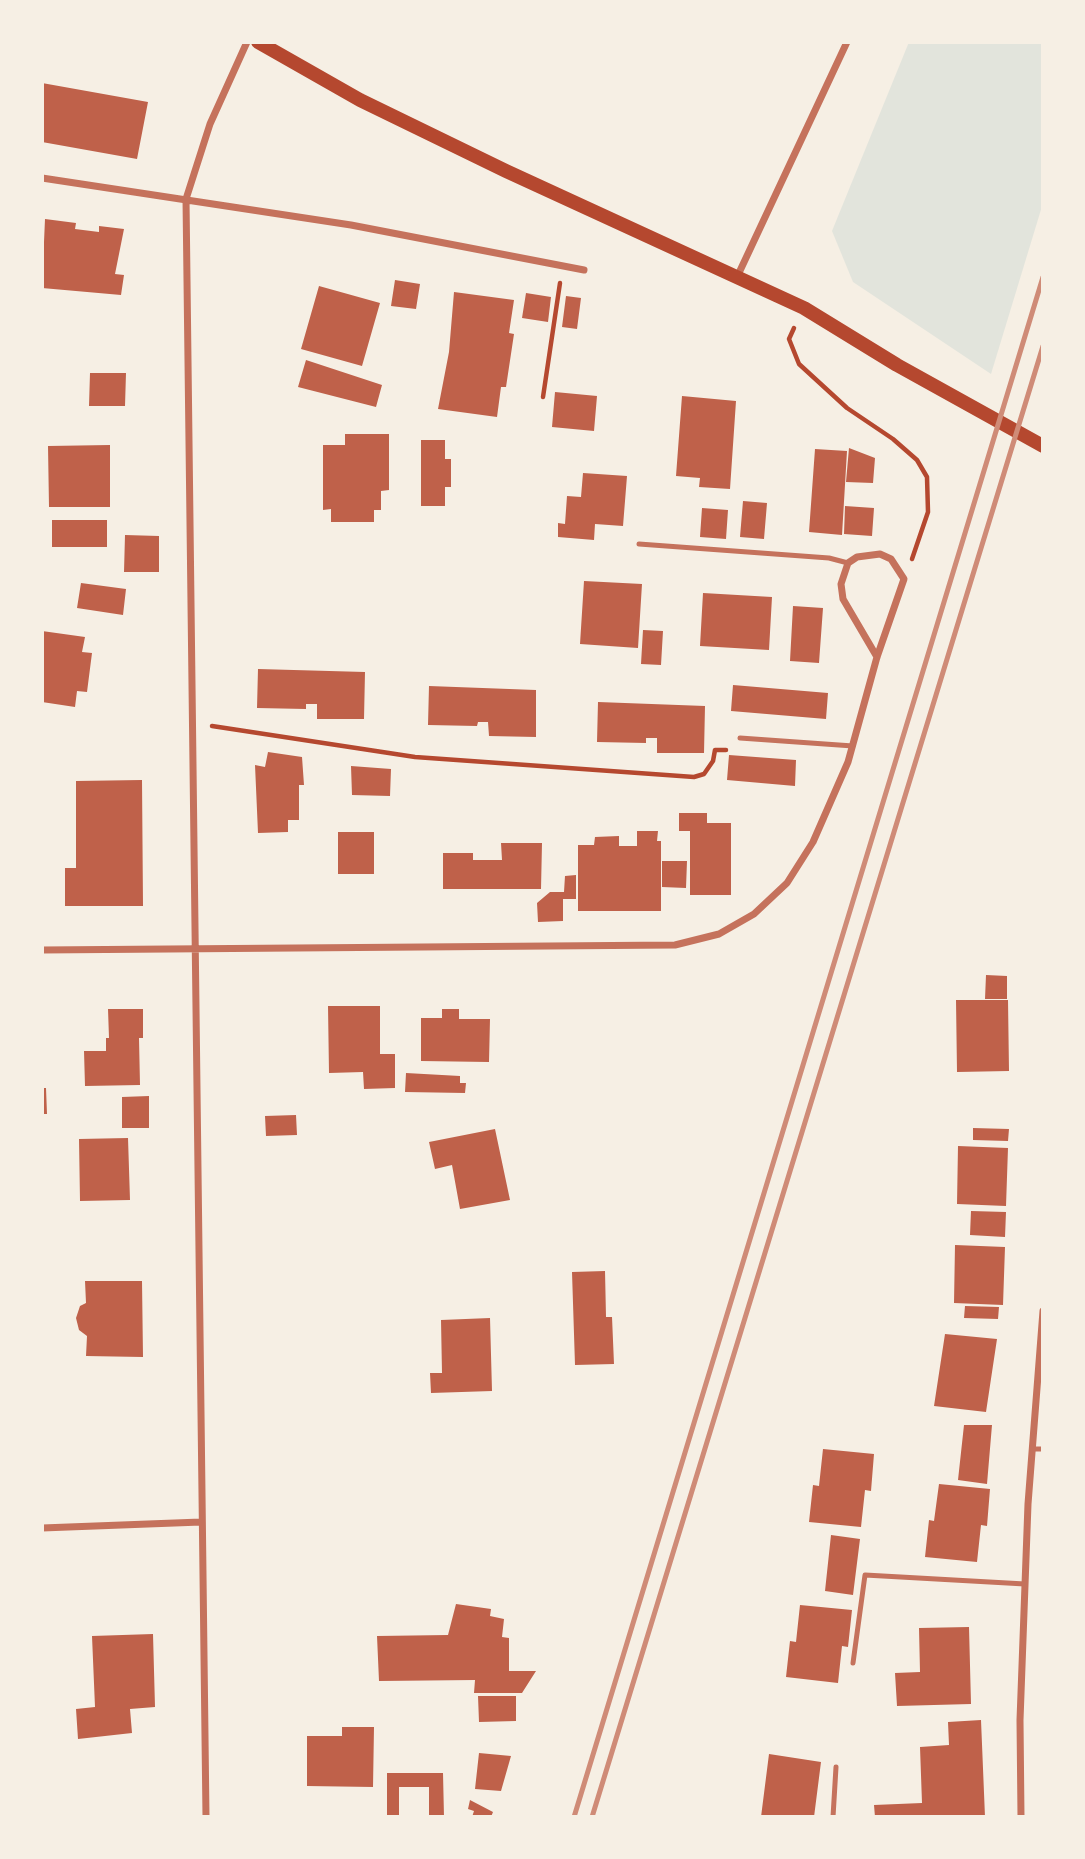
<!DOCTYPE html>
<html>
<head>
<meta charset="utf-8">
<style>
	body { margin:0 }
	#map { position:relative; width:1085px; height:1859px; overflow:hidden; background:#f6efe4; font-family:Inter,sans-serif }
	canvas { display:block }
	.frame { position:absolute; inset:0; border:44px solid #f6efe4; pointer-events:none }
</style>
</head>
<body>
<div id="map">
<canvas width="1085" height="1859"></canvas>
<div class="frame"></div>
</div>
<script>
const ctx = document.querySelector('canvas').getContext('2d');
ctx.lineJoin = 'round';
function fill(path, color) { ctx.fillStyle = color; ctx.fill(path, 'evenodd'); }
const toPath = rows => new Path2D(rows.map(r => 'M' + r).join(''));
function stroke(path, color, width, dash) { ctx.strokeStyle = color; ctx.lineWidth = width; ctx.lineCap = dash ? 'butt' : 'round'; ctx.setLineDash(dash || []); ctx.stroke(path); }
fill(toPath([
	[909,42,1043,42,1043,203,991,374,853,282,832,231]
]), '#e2e4dc');
fill(toPath([
	[42,83,148,102,137,159,42,142],
	[45,219,76,223,75,229,99,232,99,226,124,229,115,274,124,275,121,295,42,288],
	[395,280,420,284,416,309,391,306],
	[319,286,380,303,362,366,301,349],
	[454,292,514,300,509,333,514,334,506,387,501,387,497,417,438,409,449,352],
	[526,293,551,297,548,322,522,318],
	[566,296,581,298,577,329,562,327],
	[306,360,382,385,376,407,298,387],
	[90,373,126,373,125,406,89,406],
	[555,392,597,396,594,431,552,427],
	[682,396,736,401,730,489,699,487,700,478,676,476],
	[345,434,389,434,389,490,381,491,381,510,374,510,374,522,331,522,331,509,323,510,323,445,345,445],
	[421,440,445,440,445,459,451,459,451,487,445,487,445,506,421,506],
	[110,445,110,507,49,507,48,446],
	[849,448,875,458,873,483,846,482],
	[815,449,847,451,842,535,809,532],
	[583,473,627,476,623,526,595,524,594,540,558,537,558,523,565,524,567,496,581,497],
	[743,501,767,503,764,539,740,537],
	[845,506,874,508,872,536,844,534],
	[702,508,728,510,726,539,700,537],
	[52,520,107,520,107,547,52,547],
	[125,535,159,536,159,572,124,572],
	[584,581,642,584,638,648,580,644],
	[81,583,126,589,123,615,77,608],
	[703,593,772,597,769,650,700,646],
	[793,606,823,608,819,663,790,661],
	[643,630,663,631,661,665,641,664],
	[42,631,85,637,82,652,92,653,87,692,77,691,75,707,42,702],
	[258,669,365,672,364,719,317,719,317,704,306,704,306,709,257,708],
	[733,685,828,693,826,719,731,711],
	[429,686,536,690,536,737,489,736,488,722,478,722,477,726,428,725],
	[598,702,705,706,704,753,657,753,657,738,646,738,646,743,597,742],
	[268,752,302,757,304,785,299,785,299,820,288,820,288,832,258,833,255,765,265,767],
	[729,755,796,760,795,786,727,780],
	[351,766,391,769,390,796,352,795],
	[142,780,143,906,65,906,65,868,76,868,76,781],
	[679,813,707,813,707,823,731,823,731,895,690,895,690,831,679,831],
	[637,831,658,831,657,841,661,841,661,911,578,911,578,845,594,845,595,837,619,836,619,846,637,846],
	[338,832,374,832,374,874,338,874],
	[501,843,542,843,541,889,443,889,443,853,473,853,473,860,502,860],
	[662,861,687,861,686,888,662,887],
	[576,875,576,899,563,899,563,921,538,922,537,903,550,892,564,892,565,876],
	[986,975,1007,976,1007,999,985,999],
	[956,1000,1008,1000,1009,1071,957,1072],
	[328,1006,380,1006,380,1054,395,1054,395,1088,364,1089,363,1072,329,1073],
	[108,1009,143,1009,143,1038,139,1038,140,1085,85,1086,84,1051,106,1051,106,1038,109,1038],
	[442,1009,459,1009,459,1019,490,1019,489,1062,421,1061,421,1018,442,1018],
	[406,1073,460,1076,460,1083,466,1083,465,1093,405,1092],
	[42,1088,46,1088,47,1114,42,1114],
	[149,1096,149,1128,122,1128,122,1097],
	[296,1115,297,1135,266,1136,265,1116],
	[973,1128,1009,1129,1008,1141,973,1140],
	[495,1129,510,1200,460,1209,452,1165,435,1169,429,1142],
	[128,1138,130,1200,80,1201,79,1139],
	[958,1146,1008,1148,1006,1206,957,1204],
	[971,1211,1006,1212,1005,1237,970,1235],
	[955,1245,1005,1247,1003,1305,954,1303],
	[605,1271,606,1317,612,1317,614,1364,575,1365,572,1272],
	[85,1281,142,1281,143,1357,86,1356,87,1336,79,1330,76,1318,80,1306,86,1303],
	[965,1306,999,1307,998,1319,964,1318],
	[490,1318,492,1391,431,1393,430,1373,442,1373,441,1320],
	[945,1334,997,1339,986,1412,934,1406],
	[964,1425,992,1425,987,1484,958,1480],
	[823,1449,874,1454,871,1491,865,1490,861,1527,809,1522,813,1485,819,1486],
	[939,1484,990,1489,987,1526,981,1525,977,1562,925,1557,929,1520,934,1521],
	[831,1535,860,1539,853,1595,825,1591],
	[456,1604,491,1609,490,1616,504,1619,502,1637,509,1638,509,1671,536,1671,522,1693,474,1693,475,1680,379,1681,377,1636,448,1635],
	[800,1605,852,1610,848,1647,842,1646,838,1683,786,1677,790,1641,796,1642],
	[969,1627,971,1704,897,1706,895,1673,920,1672,919,1628],
	[153,1634,155,1707,130,1709,132,1733,78,1739,76,1709,95,1707,92,1636],
	[478,1696,516,1696,516,1721,479,1722],
	[981,1720,985,1817,875,1817,874,1805,922,1803,920,1747,949,1745,948,1722],
	[342,1727,374,1727,373,1787,307,1786,307,1736,342,1736],
	[479,1753,511,1756,501,1791,475,1789],
	[769,1754,821,1762,814,1817,761,1817],
	[387,1773,443,1773,444,1817,429,1817,429,1787,399,1787,399,1817,387,1817],
	[470,1800,493,1812,491,1817,472,1817,474,1811,468,1809]
]), '#bf614a');
stroke(toPath([
	[794,328,789,339,799,364,847,408,893,439,917,460,927,477,928,512,912,559],
	[543,397,560,283],
	[212,726,415,757,694,777,704,774,713,761,715,750,726,750]
]), '#b5482f', 4.5);
stroke(toPath([
	[639,544,829,558,848,563],
	[740,738,853,746],
	[1032,1449,1043,1449],
	[853,1663,865,1575,1025,1584],
	[833,1817,836,1767]
]), '#c5725c', 5);
stroke(toPath([
	[42,178,351,225,584,270],
	[738,275,847,42],
	[42,950,675,945,719,934,754,914,787,883,813,842,848,762,877,657,904,579,891,559,880,554,857,557,848,563,841,584,843,599,877,657],
	[42,1528,201,1522],
	[206,1817,186,199,210,124,247,42],
	[1021,1817,1020,1720,1028,1504,1043,1311]
]), '#c5725c', 7);
stroke(toPath([
	[258,42,360,100,506,171,804,308,897,365,1043,446]
]), '#b5482f', 14);
stroke(toPath([
	[574,1817,1043,277],
	[592,1817,1043,346]
]), '#cf8b77', 5);
</script>
</body>
</html>
